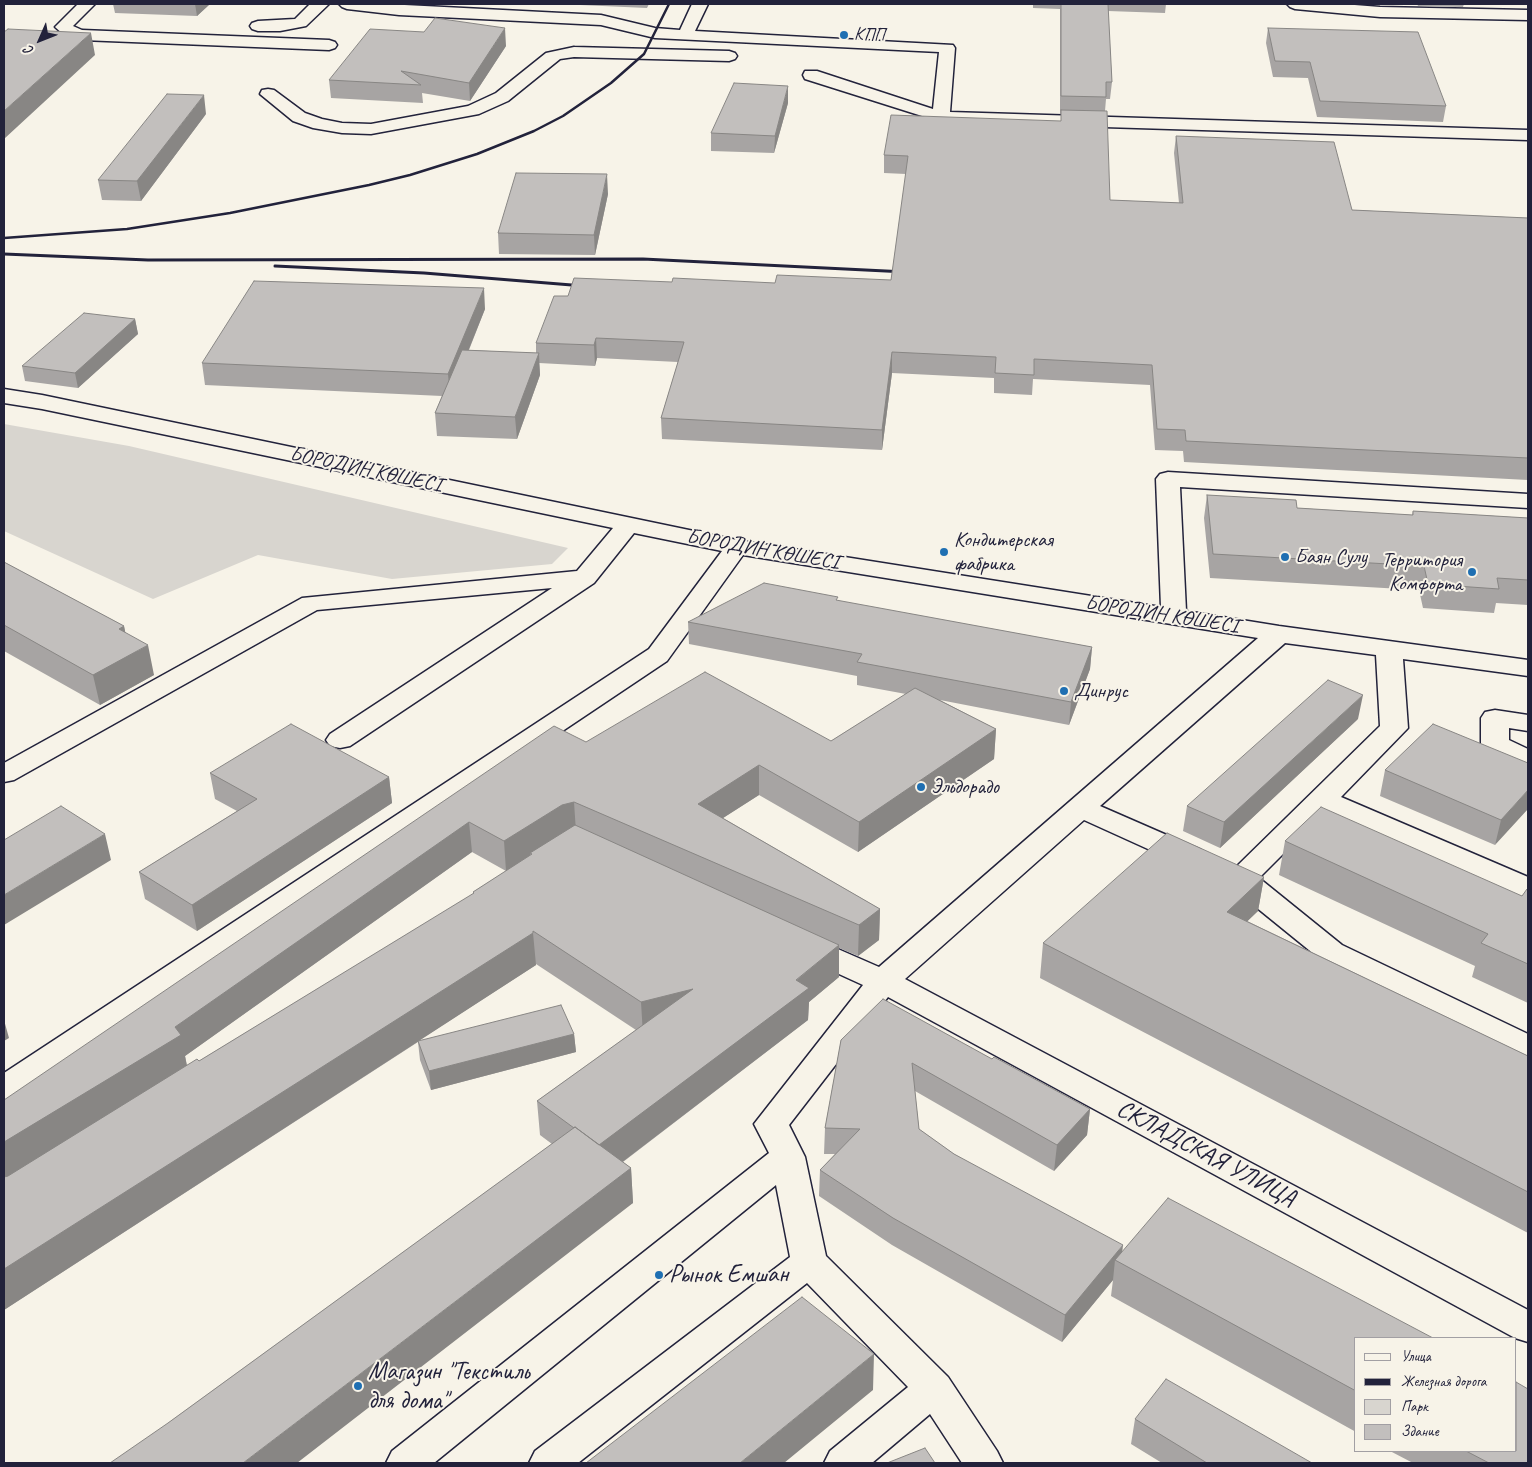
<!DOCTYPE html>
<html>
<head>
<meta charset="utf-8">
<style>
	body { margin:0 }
	#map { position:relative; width:1532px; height:1467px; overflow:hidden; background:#f7f3e8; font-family:Caveat,sans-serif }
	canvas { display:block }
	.frame { position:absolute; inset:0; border:5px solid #22223b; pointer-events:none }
	.legend { position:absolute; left:1354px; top:1337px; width:162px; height:115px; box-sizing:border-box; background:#f7f3e8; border:1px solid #a29fa3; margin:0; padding:6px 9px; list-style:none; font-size:15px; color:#22223b }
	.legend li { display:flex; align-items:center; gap:10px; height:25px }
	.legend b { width:25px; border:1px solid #a29fa3 }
	.north { position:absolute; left:15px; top:15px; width:50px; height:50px; -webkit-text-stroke:4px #f7f3e8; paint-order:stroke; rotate:226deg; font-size:14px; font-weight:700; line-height:20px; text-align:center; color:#22223b }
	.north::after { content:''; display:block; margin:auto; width:18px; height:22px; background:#22223b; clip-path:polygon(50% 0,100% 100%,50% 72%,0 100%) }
</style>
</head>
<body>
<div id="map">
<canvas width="1532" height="1467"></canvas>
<div class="frame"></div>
<ul class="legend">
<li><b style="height:6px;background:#f7f3e8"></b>Улица</li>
<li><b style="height:6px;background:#22223b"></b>Железная дорога</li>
<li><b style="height:14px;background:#d8d5cf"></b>Парк</li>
<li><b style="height:14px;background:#c2bfbd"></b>Здание</li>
</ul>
<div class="north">С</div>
</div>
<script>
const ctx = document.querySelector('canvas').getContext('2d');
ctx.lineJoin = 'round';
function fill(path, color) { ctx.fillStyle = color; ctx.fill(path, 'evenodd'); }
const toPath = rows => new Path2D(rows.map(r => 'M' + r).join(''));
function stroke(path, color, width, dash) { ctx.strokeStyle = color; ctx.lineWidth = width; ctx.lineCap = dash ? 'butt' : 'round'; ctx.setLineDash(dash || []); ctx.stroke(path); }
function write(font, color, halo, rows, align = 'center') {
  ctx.font = font + ' Caveat,sans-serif'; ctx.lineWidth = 4; ctx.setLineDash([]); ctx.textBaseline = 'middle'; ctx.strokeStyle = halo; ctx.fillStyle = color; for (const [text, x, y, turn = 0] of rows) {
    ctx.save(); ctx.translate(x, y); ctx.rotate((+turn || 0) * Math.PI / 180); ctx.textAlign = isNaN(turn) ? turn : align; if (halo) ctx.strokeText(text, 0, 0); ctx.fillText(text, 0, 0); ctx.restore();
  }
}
fill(toPath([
	[4,424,129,446,568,548,552,564,392,579,258,555,153,599,4,531]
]), '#d8d5cf');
const minor = toPath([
	[78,4,95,4,73,26,82,30,329,40,335,42,337,45,335,48,329,50,82,40,64,35,55,27,78,4],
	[310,4,329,4,306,26,280,31,258,31,252,29,250,26,252,23,258,21,295,19,310,4],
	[339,4,385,4,601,15,655,28,680,30,692,4,708,4,695,31,953,45,955,48,950,112,1528,130,1528,140,941,122,805,79,803,75,805,71,817,71,933,109,939,52,655,38,601,25,399,15,347,9,342,7,339,4],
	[1287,4,1342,4,1380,7,1528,10,1528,20,1380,17,1295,9,1290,7,1287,4],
	[574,47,729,51,735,53,737,56,735,59,729,61,574,57,560,59,508,101,479,114,371,134,342,133,313,128,293,121,260,94,262,90,268,89,274,90,305,113,322,119,342,123,371,124,468,106,496,93,546,53,574,47],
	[4,389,42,395,737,540,1161,607,1156,479,1160,474,1168,472,1528,494,1528,508,1180,487,1186,611,1279,626,1528,660,1528,676,1403,659,1408,728,1341,797,1528,877,1528,898,1517,895,1326,811,1259,878,1342,945,1528,1034,1528,1058,1516,1055,1320,959,1230,886,1220,882,1216,875,1220,868,1231,865,1236,867,1380,726,1376,655,1285,643,1100,806,1201,850,1206,857,1201,864,1191,866,1181,864,1084,820,905,979,1528,1310,1528,1342,1515,1338,888,997,789,1125,805,1157,826,1256,948,1377,997,1451,1003,1463,962,1463,930,1414,872,1463,824,1463,830,1451,908,1387,807,1283,578,1463,529,1463,535,1451,790,1257,776,1185,434,1463,386,1463,392,1451,769,1153,754,1124,863,985,793,953,788,946,793,939,804,936,815,939,879,967,1258,638,743,555,667,661,16,1097,4,1101,4,1073,649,649,722,551,634,533,594,583,350,746,340,748,330,746,326,740,330,734,552,588,317,610,14,780,4,782,4,763,302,598,577,571,613,528,42,409,4,403,4,389],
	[1495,710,1528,715,1528,731,1509,728,1509,740,1528,749,1528,767,1518,765,1485,750,1481,744,1481,718,1485,712,1495,710]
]);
stroke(minor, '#22223b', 3);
fill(minor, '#f7f3e8');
stroke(toPath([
	[4,238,127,229,230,213,369,185,410,175,477,154,534,131,563,116,611,83,644,54,669,4]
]), '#22223b', 2.5);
stroke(toPath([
	[4,254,148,260,643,259,906,272],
	[275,266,424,273,584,286]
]), '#22223b', 3);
fill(toPath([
	[113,4,210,4,197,16,115,13],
	[558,4,649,4,647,8],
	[1033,4,1166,4,1165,13,1108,11,1112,82,1110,99,1106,99,1105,111,1110,200,1179,203,1174,153,1176,136,1352,210,1528,218,1528,480,1184,462,1183,451,1155,450,1150,385,1033,379,1032,395,994,393,994,378,892,373,882,450,662,439,661,418,678,362,597,358,595,366,539,363,540,375,517,439,437,436,435,413,442,396,205,385,202,363,485,309,469,350,536,353,536,343,568,296,672,282,775,283,891,280,906,174,884,173,884,155,1061,121,1061,114,1060,114,1060,9,1033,8],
	[1417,4,1464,4,1463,7,1418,6],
	[1268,28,1446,106,1443,122,1317,117,1308,78,1273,77,1266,43],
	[506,46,470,101,422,93,423,103,331,98,329,80],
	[788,103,774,153,711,151,711,133],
	[206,114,141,201,102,200,98,180],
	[608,194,595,255,499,254,498,233],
	[135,319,138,334,78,388,25,381,22,366],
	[1207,495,1297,508,1412,515,1413,511,1528,518,1528,605,1496,603,1494,613,1423,608,1419,590,1210,578,1204,518],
	[4,562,124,626,125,632,154,675,100,705,4,651],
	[838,601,1092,647,1090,669,1069,725,940,700,996,729,994,759,858,852,759,795,723,818,880,909,879,940,858,956,839,948,839,977,809,1002,808,1020,623,1162,631,1168,633,1203,168,1423,552,1144,540,1135,537,1101,636,1030,536,964,536,965,418,1041,574,1034,576,1052,431,1090,420,1060,418,1042,4,1310,4,1100,586,742,831,741,906,694,857,685,857,676,689,644,688,622],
	[472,852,506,871,473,892,473,894,199,1061,187,1065,185,1056],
	[1358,719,1220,848,1183,831,1187,806],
	[1528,763,1495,845,1380,796,1385,770],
	[210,773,389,777,392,803,197,931,145,899,139,872,237,811,215,799],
	[1285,841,1522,896,1528,890,1528,1003,1472,977,1475,966,1279,875],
	[1264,877,1258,911,1247,921,1528,1056,1528,1233,1040,978,1043,943],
	[841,1040,992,1059,1090,1109,1087,1135,1054,1171,915,1091,919,1129,954,1154,1122,1252,1356,1338,1356,1432,1111,1296,1113,1280,1062,1342,892,1245,819,1196,820,1170,835,1154,824,1154,825,1128],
	[1135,1419,1312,1463,1162,1463,1131,1444],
	[1390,1451,1516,1451,1528,1463,1413,1463]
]), '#a7a4a3');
fill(toPath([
	[195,4,210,4,197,16],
	[505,28,506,46,470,101,469,83],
	[91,33,95,55,4,139,4,111],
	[788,86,788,103,774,153,775,136],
	[204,95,206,114,141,201,137,181],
	[607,174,608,194,595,255,594,235],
	[484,288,485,309,450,396,448,374],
	[135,319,138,334,78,388,75,373],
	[596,338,597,358,595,366,594,345],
	[892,352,892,373,882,450,882,430],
	[539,353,540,375,517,439,515,417],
	[124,626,130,655,148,645,154,675,100,705,93,675,119,629],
	[1092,647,1090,669,1069,725,1071,702],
	[1363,695,1358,719,1220,848,1224,822],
	[996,729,994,759,858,852,859,822],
	[759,765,759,795,698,834,698,804],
	[389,777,392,803,197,931,192,905],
	[1528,790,1528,809,1495,845,1501,820],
	[574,802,576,832,530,853,530,856,506,871,504,841,562,805],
	[469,822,472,852,185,1056,187,1067,4,1180,4,1142,175,1027],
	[105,834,111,860,4,925,4,895],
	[1264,877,1258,911,1222,946,1227,912],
	[880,909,879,940,858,956,859,925],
	[533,933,536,965,4,1310,4,1269],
	[839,945,839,977,809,1002,808,1020,600,1179,598,1145],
	[693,989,643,1035,641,1002],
	[4,1020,9,1038,4,1041],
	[574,1034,576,1052,431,1090,429,1071],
	[1090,1109,1087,1135,1054,1171,1057,1145],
	[631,1168,633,1203,297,1463,243,1463],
	[1123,1245,1121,1263,1115,1260,1113,1280,1062,1342,1065,1315],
	[874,1354,873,1390,784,1463,740,1463]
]), '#888684');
const building = toPath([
	[1061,4,1108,4,1112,82,1106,82,1106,97,1061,96,1061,4],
	[435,18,505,28,469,83,401,71,421,85,329,80,370,29,424,32,435,18],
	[1268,28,1418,32,1446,106,1320,101,1310,62,1275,61,1268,28],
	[8,29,91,33,4,111,4,32,8,29],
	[734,83,788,86,775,136,711,133,734,83],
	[167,94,204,95,137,181,98,180,167,94],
	[1061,110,1107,111,1110,200,1183,203,1176,136,1334,142,1352,210,1528,218,1528,458,1186,441,1185,430,1157,429,1152,365,1034,359,1034,375,995,373,996,357,892,352,882,430,661,418,684,342,596,338,594,345,536,343,554,296,568,296,574,278,672,282,673,278,775,283,777,275,891,280,908,156,884,155,891,115,1061,121,1061,110],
	[516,173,607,174,594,235,498,233,516,173],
	[254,281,484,288,448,374,202,363,254,281],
	[84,313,135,319,75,373,22,366,84,313],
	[462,350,539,353,515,417,435,413,462,350],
	[1207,495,1296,500,1297,508,1413,515,1413,511,1528,518,1528,580,1497,578,1499,589,1428,584,1424,566,1213,554,1207,495],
	[4,562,124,626,119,629,148,645,93,675,4,625,4,562],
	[764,583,838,597,836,600,1092,647,1071,702,857,662,862,654,688,622,764,583],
	[705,672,831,741,915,688,996,729,859,822,759,765,698,804,880,909,859,925,574,802,562,805,504,841,469,822,175,1027,181,1035,4,1142,4,1100,554,726,586,742,705,672],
	[1328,680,1363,695,1224,822,1187,806,1328,680],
	[291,724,389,777,192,905,139,872,257,799,210,773,291,724],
	[1433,724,1528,763,1528,790,1501,820,1385,770,1433,724],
	[61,806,105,834,4,895,4,840,61,806],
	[1321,807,1522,896,1527,889,1528,890,1528,964,1481,943,1488,934,1285,841,1321,807],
	[575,825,839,945,796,980,809,988,599,1145,575,1127,574,1128,537,1101,693,989,641,1002,533,931,533,933,4,1269,4,1177,8,1176,197,1059,199,1061,474,893,473,892,532,854,530,853,575,825],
	[1167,833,1264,877,1227,912,1528,1056,1528,1192,1043,943,1167,833],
	[883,999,992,1059,994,1057,1090,1109,1057,1145,912,1063,919,1129,954,1154,1123,1245,1065,1315,893,1218,820,1170,860,1129,825,1128,841,1040,883,999],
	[561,1005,574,1034,429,1071,418,1041,561,1005],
	[575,1127,631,1168,243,1463,110,1463,168,1423,575,1127],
	[1168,1198,1433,1338,1356,1338,1356,1391,1115,1260,1168,1198],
	[802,1297,874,1354,740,1463,586,1463,802,1297],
	[1166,1379,1312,1463,1207,1463,1135,1419,1166,1379],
	[1516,1382,1528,1389,1528,1463,1489,1463,1466,1451,1516,1451,1516,1382],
	[925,1448,935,1463,887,1463,925,1448]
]);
fill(building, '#c2bfbd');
stroke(building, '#888684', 1);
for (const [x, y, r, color] of [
	[844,35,5,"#1f6fb2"],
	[944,552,5,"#1f6fb2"],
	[1285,557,5,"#1f6fb2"],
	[1472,572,5,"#1f6fb2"],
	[1064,691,5,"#1f6fb2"],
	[921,787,5,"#1f6fb2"],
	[659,1275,5,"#1f6fb2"],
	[358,1386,5,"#1f6fb2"]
]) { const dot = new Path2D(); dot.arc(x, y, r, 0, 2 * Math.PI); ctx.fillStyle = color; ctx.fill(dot); stroke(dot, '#f7f3e8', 2); }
write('18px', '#22223b', '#f7f3e8', [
	["КПП",854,35]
], 'left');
write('21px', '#22223b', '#f7f3e8', [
	["БОРОДИН КӨШЕСІ",366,470,12],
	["БОРОДИН КӨШЕСІ",763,550,10],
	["БОРОДИН КӨШЕСІ",1162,615,9]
]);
write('21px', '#22223b', '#f7f3e8', [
	["Кондитерская",954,540],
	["фабрика",954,564],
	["Баян Сулу",1295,557],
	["Территория",1462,560,"right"],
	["Комфорта",1462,584,"right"],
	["Динрус",1074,691],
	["Эльдорадо",931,787]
], 'left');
write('25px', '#22223b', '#f7f3e8', [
	["СКЛАДСКАЯ УЛИЦА",1206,1154,28]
]);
write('25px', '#22223b', '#f7f3e8', [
	["Рынок Емшан",669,1275],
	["Магазин \"Текстиль",368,1372],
	["для дома\"",368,1401]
], 'left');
</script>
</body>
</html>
